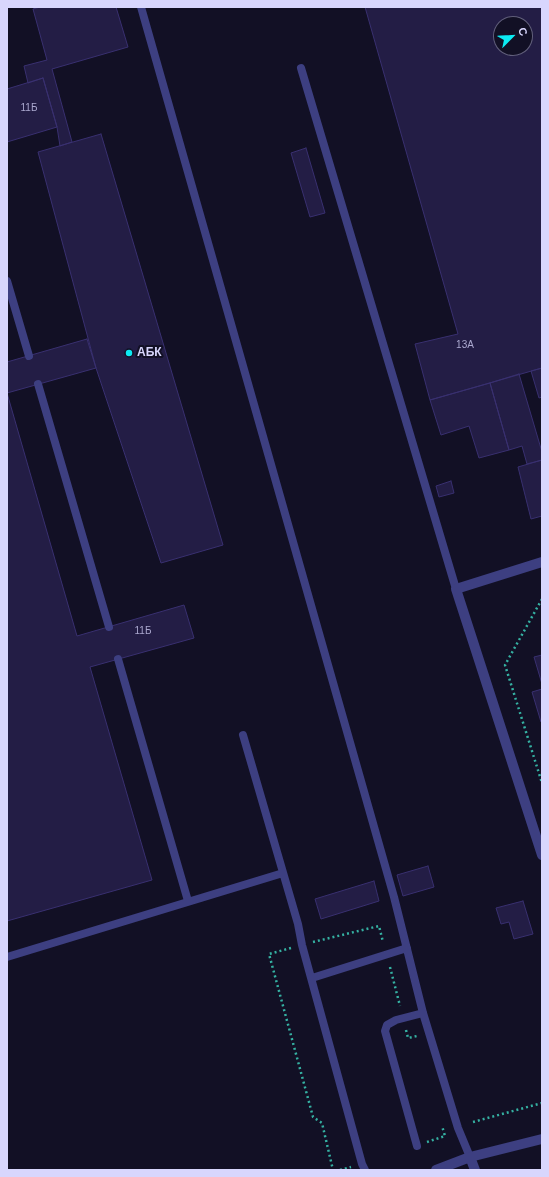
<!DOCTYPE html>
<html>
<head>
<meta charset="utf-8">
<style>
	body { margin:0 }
	#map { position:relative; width:549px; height:1177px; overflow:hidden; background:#121025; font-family:Helvetica,sans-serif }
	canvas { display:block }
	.frame { position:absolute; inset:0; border:8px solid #d8d6fd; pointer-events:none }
	.north { position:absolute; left:493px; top:16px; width:40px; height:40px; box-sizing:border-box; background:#121025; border:1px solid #615f7b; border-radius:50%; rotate:66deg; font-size:11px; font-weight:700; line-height:16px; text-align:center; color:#d8d6fd }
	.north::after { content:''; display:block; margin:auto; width:14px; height:18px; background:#0ceaf3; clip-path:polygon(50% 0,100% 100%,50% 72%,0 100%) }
</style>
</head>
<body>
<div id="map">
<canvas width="549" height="1177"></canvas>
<div class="frame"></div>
<div class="north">С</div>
</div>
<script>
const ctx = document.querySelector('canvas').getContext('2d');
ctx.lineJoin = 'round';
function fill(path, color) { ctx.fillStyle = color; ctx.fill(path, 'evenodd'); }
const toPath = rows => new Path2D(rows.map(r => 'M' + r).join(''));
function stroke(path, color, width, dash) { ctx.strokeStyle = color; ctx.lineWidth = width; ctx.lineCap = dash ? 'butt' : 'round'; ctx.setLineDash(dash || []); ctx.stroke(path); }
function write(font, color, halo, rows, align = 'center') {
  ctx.font = font + ' Helvetica,sans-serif'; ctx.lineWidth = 4; ctx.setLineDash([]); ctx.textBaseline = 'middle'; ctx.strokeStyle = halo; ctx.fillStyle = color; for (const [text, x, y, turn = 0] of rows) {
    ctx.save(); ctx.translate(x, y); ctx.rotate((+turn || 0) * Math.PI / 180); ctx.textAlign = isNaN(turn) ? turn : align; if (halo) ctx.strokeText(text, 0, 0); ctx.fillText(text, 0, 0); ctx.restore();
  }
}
const building = toPath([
	[40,7,116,7,128,47,52,69,72,142,60,146,57,127,43,78,28,83,24,66,47,60,33,9,40,7],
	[365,7,542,7,542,368,430,400,415,344,458,334,365,7],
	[501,24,525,24,525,48,501,48,501,24],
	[43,78,57,127,7,142,7,89,43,78],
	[101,134,223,545,161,563,96,368,38,152,101,134],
	[306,148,325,213,310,217,291,153,306,148],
	[87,339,96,368,7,393,77,636,184,605,194,638,90,667,152,880,7,921,7,362,87,339],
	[542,368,542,397,539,398,531,371,542,368],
	[519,374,542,452,542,460,527,464,522,446,509,450,490,383,519,374],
	[490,383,509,450,479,458,469,426,441,435,430,400,490,383],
	[542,460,542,516,531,519,518,467,542,460],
	[451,481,454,493,439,497,436,486,451,481],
	[542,655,542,684,534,657,542,655],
	[542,689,542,722,541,722,532,692,542,689],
	[428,866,434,887,403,896,397,875,428,866],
	[374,881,379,901,321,919,315,899,374,881],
	[523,901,533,934,514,939,509,922,501,924,496,908,523,901]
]);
fill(building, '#231d45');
stroke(building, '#393070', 1);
stroke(toPath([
	[542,599,505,665,542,783],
	[313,942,379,926,383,942],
	[291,948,269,954,313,1117,322,1123,333,1170],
	[390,967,400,1006],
	[406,1030,408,1038,417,1036],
	[473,1122,542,1103],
	[427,1142,445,1136,442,1126],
	[340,1170,351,1167]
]), '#35b1a2', 2.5, [2, 3]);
stroke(toPath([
	[141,7,394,897,423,1013,458,1128,470,1157],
	[301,68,456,589],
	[7,281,29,356],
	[38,384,109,627],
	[118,659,188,901],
	[243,735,298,924,302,945,362,1164,365,1170],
	[7,957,283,873],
	[312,978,407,948],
	[417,1146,385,1031,387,1025,396,1020,423,1013]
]), '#3d3f81', 8);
stroke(toPath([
	[542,562,456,589,542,855],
	[470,1157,475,1170],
	[436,1170,470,1157,542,1139]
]), '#3d3f81', 10);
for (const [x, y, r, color] of [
	[129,353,4,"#0ceaf3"]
]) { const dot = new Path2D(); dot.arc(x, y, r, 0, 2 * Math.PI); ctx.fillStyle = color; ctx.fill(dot); stroke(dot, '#121025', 1.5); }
write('10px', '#aba8cf', null, [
	["11Б",29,108],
	["13А",465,345],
	["11Б",143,631]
]);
write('bold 12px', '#d8d6fd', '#121025', [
	["АБК",137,353]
], 'left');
</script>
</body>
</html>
